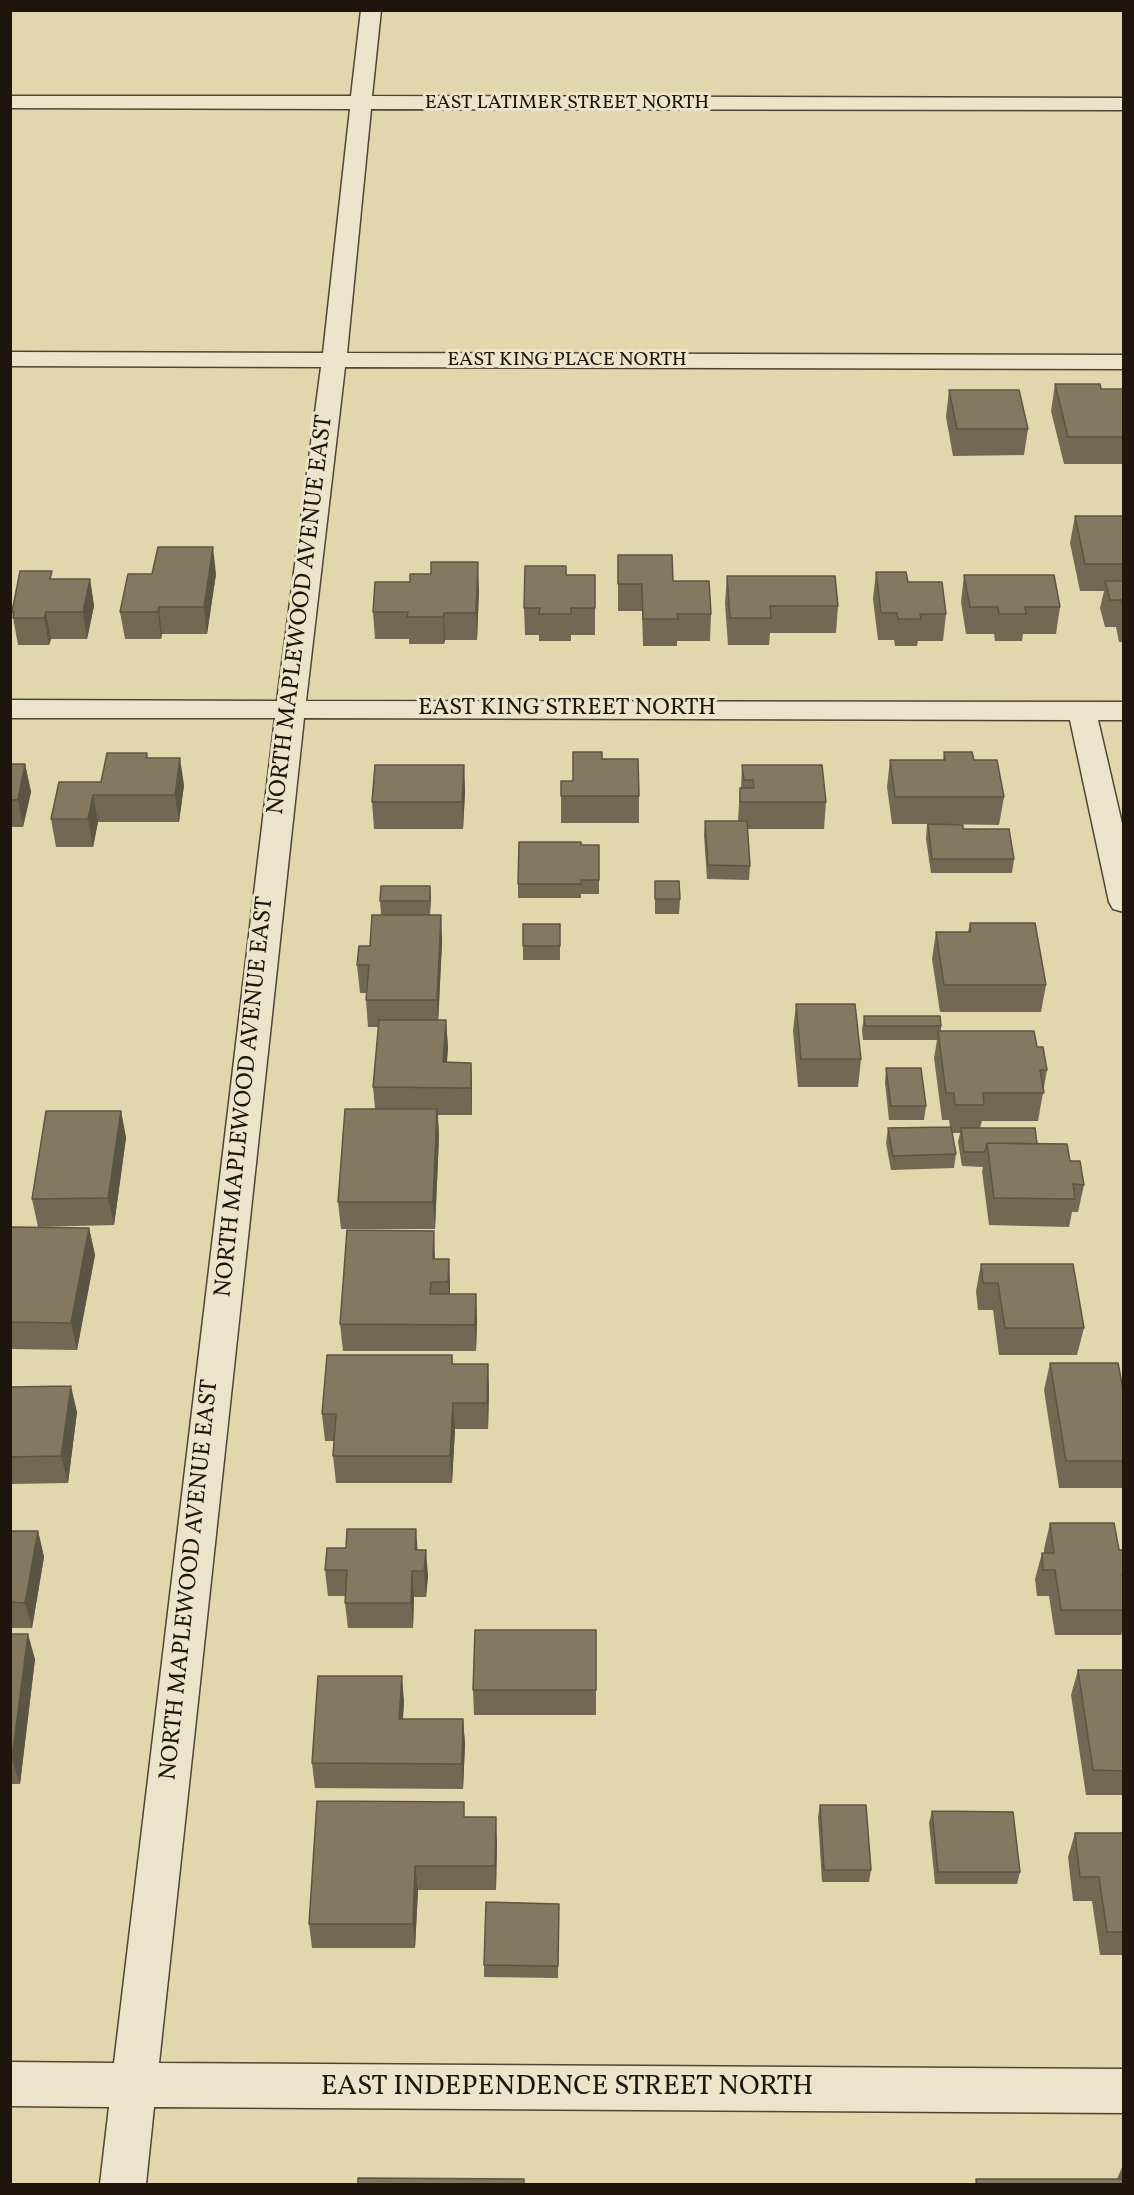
<!DOCTYPE html>
<html>
<head>
<meta charset="utf-8">
<style>
	body { margin:0 }
	#map { position:relative; width:1134px; height:2195px; overflow:hidden; background:#e2d6ad; font-family:Vollkorn,serif }
	canvas { display:block }
	.frame { position:absolute; inset:0; border:12px solid #1e150d; pointer-events:none }
</style>
</head>
<body>
<div id="map">
<canvas width="1134" height="2195"></canvas>
<div class="frame"></div>
</div>
<script>
const ctx = document.querySelector('canvas').getContext('2d');
ctx.lineJoin = 'round';
const toPath = rows => new Path2D(rows.map(r => 'M' + r).join(''));
function stroke(path, color, width, dash) { ctx.strokeStyle = color; ctx.lineWidth = width; ctx.lineCap = dash ? 'butt' : 'round'; ctx.setLineDash(dash || []); ctx.stroke(path); }
function fill(path, color) { ctx.fillStyle = color; ctx.fill(path, 'evenodd'); }
function write(font, color, halo, rows, align = 'center') {
  ctx.font = font + ' Vollkorn,serif'; ctx.lineWidth = 6; ctx.setLineDash([]); ctx.textBaseline = 'middle'; ctx.strokeStyle = halo; ctx.fillStyle = color; for (const [text, x, y, turn = 0] of rows) {
    ctx.save(); ctx.translate(x, y); ctx.rotate((+turn || 0) * Math.PI / 180); ctx.textAlign = isNaN(turn) ? turn : align; if (halo) ctx.strokeText(text, 0, 0); ctx.fillText(text, 0, 0); ctx.restore();
  }
}
const minor = toPath([
	[361,10,381,10,372,96,1124,98,1124,110,371,109,347,353,1124,355,1124,369,345,367,306,701,1124,702,1124,720,1098,720,1124,832,1124,912,1113,909,1109,902,1070,720,304,718,159,2063,1124,2069,1124,2113,154,2107,146,2184,100,2184,109,2107,10,2106,10,2062,114,2063,275,718,10,718,10,700,277,701,321,367,10,366,10,352,323,353,350,109,10,108,10,96,351,96,361,10]
]);
stroke(minor, '#4f4535', 3);
fill(minor, '#ece4ca');
fill(toPath([
	[1055,384,1101,389,1124,389,1124,464,1064,464,1051,411],
	[949,390,1028,429,1024,455,953,456,946,417],
	[1075,516,1124,516,1124,642,1119,642,1116,627,1105,627,1100,608,1104,591,1080,591,1070,543],
	[618,555,673,581,711,614,710,641,677,641,677,646,643,646,642,611,618,611],
	[876,572,908,582,946,614,943,641,918,641,917,646,895,646,894,640,878,640,873,599],
	[216,574,207,634,162,634,161,639,125,639,120,612],
	[566,575,595,608,595,635,571,635,571,641,539,641,539,635,525,635,524,608],
	[964,575,1060,607,1056,634,1023,634,1022,641,995,641,994,634,966,634,961,602],
	[727,576,838,606,836,633,770,633,769,645,728,645,725,603],
	[53,579,90,579,94,606,87,639,51,639,49,645,18,645,12,612],
	[479,589,477,640,445,640,444,644,409,644,409,639,375,639,373,612],
	[944,752,974,760,1004,797,999,825,937,824,963,829,1014,859,1012,873,931,873,926,839,927,824,892,824,887,787,890,760,943,760],
	[147,753,148,758,184,785,179,822,98,822,93,847,56,847,51,819,101,782],
	[602,759,639,796,639,823,561,823,561,781,573,781],
	[10,764,25,764,31,792,23,827,10,827],
	[464,765,465,792,463,829,374,829,372,802],
	[742,765,826,802,824,829,747,829,750,866,749,880,707,879,704,835,705,821,738,821,740,788,741,788],
	[581,845,599,845,599,894,581,894,581,898,518,898,518,884],
	[655,881,680,899,679,914,655,914],
	[430,886,430,915,381,915,380,901],
	[441,915,442,942,438,1020,446,1020,448,1048,447,1063,471,1063,472,1090,472,1115,438,1115,439,1136,435,1229,341,1229,338,1202,375,1109,373,1087,378,1027,368,1027,366,1000,367,993,360,993,357,965,370,946],
	[970,923,1046,985,1041,1012,940,1012,932,959,936,932,968,932],
	[523,924,560,924,560,960,523,960],
	[796,1004,861,1059,858,1087,798,1087,793,1031],
	[864,1016,941,1026,941,1031,1037,1047,1047,1070,1038,1121,982,1121,980,1128,1037,1144,1070,1161,1084,1185,1078,1212,1072,1212,1069,1227,989,1225,982,1171,983,1167,962,1166,958,1142,960,1133,952,1133,956,1154,954,1168,891,1170,886,1143,888,1128,950,1127,949,1120,942,1120,934,1058,937,1040,863,1040,862,1030],
	[886,1068,926,1106,924,1120,889,1120,885,1083],
	[121,1111,126,1138,114,1225,38,1227,32,1199],
	[10,1227,89,1228,95,1255,77,1350,10,1349],
	[435,1259,449,1259,450,1294,476,1294,477,1321,476,1351,343,1351,340,1324],
	[981,1264,1084,1328,1077,1355,999,1355,993,1310,978,1310,976,1291],
	[452,1355,453,1364,488,1364,489,1391,488,1429,455,1429,452,1483,336,1483,333,1456,334,1441,325,1441,322,1414],
	[1050,1363,1124,1394,1124,1488,1059,1488,1044,1390],
	[10,1387,77,1412,68,1483,10,1484],
	[1050,1523,1119,1550,1124,1550,1124,1627,1121,1635,1055,1635,1049,1596,1037,1596,1035,1579,1042,1553,1044,1553,1044,1549],
	[10,1531,38,1531,44,1557,32,1628,10,1628],
	[418,1550,428,1575,426,1597,414,1597,413,1628,348,1628,345,1603,345,1596,328,1596,325,1570],
	[10,1634,35,1659,20,1784,10,1784],
	[1078,1670,1124,1670,1124,1795,1086,1795,1071,1695],
	[473,1690,596,1690,596,1715,474,1715],
	[404,1701,403,1719,463,1719,465,1744,463,1789,315,1788,312,1763],
	[820,1805,871,1870,869,1882,822,1882,818,1817],
	[932,1811,1020,1872,1017,1884,935,1884,929,1823],
	[465,1817,497,1841,496,1890,418,1890,415,1948,312,1948,309,1924],
	[1075,1833,1124,1833,1124,1955,1100,1955,1092,1901,1073,1901,1068,1857],
	[559,1904,558,1978,484,1977,484,1965],
	[1123,2165,1124,2165,1124,2184,975,2184,976,2179,1117,2179]
]), '#726853');
fill(toPath([
	[213,547,216,574,207,634,204,607],
	[478,562,479,589,477,640,476,613],
	[90,579,94,606,87,639,83,612],
	[159,607,162,634,161,639,158,612],
	[46,612,51,639,49,645,44,618],
	[444,613,445,640,444,644,443,617],
	[180,758,184,785,179,822,175,795],
	[25,764,31,792,23,827,18,800],
	[464,765,465,792,463,829,462,802],
	[93,795,98,822,93,847,88,819],
	[430,886,431,900,430,915],
	[441,915,442,942,438,1027,437,1000],
	[446,1020,448,1048,444,1090,443,1062],
	[471,1063,472,1090,472,1115,471,1088],
	[437,1109,439,1136,435,1229,433,1202],
	[121,1111,126,1138,114,1225,108,1198],
	[89,1228,95,1255,77,1350,71,1323],
	[434,1231,435,1258,433,1259],
	[449,1259,450,1285,450,1309,448,1282],
	[476,1294,477,1321,476,1351,475,1325],
	[488,1364,489,1391,488,1429,487,1403],
	[71,1386,77,1412,68,1483,61,1456],
	[453,1403,455,1429,452,1483,450,1456],
	[416,1529,418,1555,415,1550],
	[38,1531,44,1557,32,1628,25,1603],
	[426,1550,428,1575,426,1597,424,1571],
	[412,1571,414,1597,413,1628,411,1603],
	[28,1634,35,1659,20,1784,12,1759],
	[402,1676,404,1701,401,1744,399,1719],
	[463,1719,465,1744,463,1789,462,1764],
	[496,1817,497,1841,496,1890,495,1866],
	[415,1866,418,1890,415,1948,413,1924]
]), '#5c5543');
const building = toPath([
	[1055,384,1100,384,1101,389,1124,389,1124,437,1068,437,1055,384],
	[949,390,1019,390,1028,429,957,429,949,390],
	[1075,516,1124,516,1124,564,1085,564,1075,516],
	[158,547,213,547,204,607,159,607,158,612,120,612,128,574,152,574,158,547],
	[618,555,672,555,673,581,709,581,711,614,677,614,678,619,643,619,642,584,618,584,618,555],
	[431,562,478,562,476,613,444,613,443,617,407,617,408,612,373,612,375,582,410,582,410,574,431,574,431,562],
	[525,566,566,566,566,575,595,575,595,608,571,608,571,614,539,614,540,608,524,608,525,566],
	[20,571,52,571,50,579,90,579,83,612,46,612,44,618,13,618,14,612,12,612,20,571],
	[876,572,906,572,908,582,942,582,946,614,920,614,921,619,898,619,897,613,881,613,876,572],
	[964,575,1054,575,1060,607,1025,607,1026,614,999,614,998,607,970,607,964,575],
	[727,576,835,576,838,606,770,606,771,618,730,618,727,576],
	[1105,581,1124,581,1124,611,1121,600,1110,600,1105,581],
	[573,752,602,752,602,759,638,759,639,796,561,796,561,781,573,781,573,752],
	[944,752,972,752,974,760,997,760,1004,797,895,797,890,760,945,760,944,752],
	[107,753,147,753,146,758,180,758,175,795,93,795,88,819,51,819,59,782,101,782,107,753],
	[10,764,25,764,18,800,10,800,10,764],
	[375,765,464,765,462,802,372,802,375,765],
	[742,765,822,765,826,802,740,802,740,788,754,788,753,780,744,780,742,765],
	[705,821,747,821,750,866,708,865,705,821],
	[928,824,963,825,963,829,1009,829,1014,859,932,859,928,824],
	[519,842,581,842,581,845,599,845,599,880,581,880,581,884,518,884,519,842],
	[655,881,679,881,680,899,655,899,655,881],
	[381,886,430,886,430,901,380,901,381,886],
	[372,915,441,915,437,1000,366,1000,369,965,357,965,359,946,370,946,372,915],
	[970,923,1035,923,1046,985,944,985,936,932,971,932,970,923],
	[523,924,560,924,560,946,523,946,523,924],
	[796,1004,855,1004,861,1059,801,1059,796,1004],
	[864,1016,940,1016,941,1026,865,1026,864,1016],
	[379,1020,446,1020,443,1062,471,1063,471,1088,373,1087,379,1020],
	[938,1031,1034,1031,1037,1047,1043,1047,1047,1070,1040,1070,1044,1093,983,1093,984,1105,955,1105,954,1093,946,1093,938,1031],
	[886,1068,921,1068,926,1106,891,1106,886,1068],
	[345,1109,437,1109,433,1202,338,1202,345,1109],
	[46,1111,121,1111,108,1198,32,1199,46,1111],
	[951,1127,956,1154,893,1156,888,1128,951,1127],
	[961,1128,1035,1128,1037,1144,987,1143,985,1152,964,1152,961,1128],
	[987,1143,1067,1144,1070,1161,1080,1161,1084,1185,1073,1184,1075,1199,994,1198,987,1143],
	[10,1227,89,1228,71,1323,10,1322,10,1227],
	[347,1230,434,1231,433,1259,449,1259,448,1282,431,1282,430,1294,476,1294,475,1325,340,1324,347,1230],
	[981,1264,1073,1264,1084,1328,1005,1328,998,1283,983,1283,981,1264],
	[327,1355,452,1355,452,1364,488,1364,487,1403,453,1403,450,1456,333,1456,336,1414,322,1414,327,1355],
	[1050,1363,1118,1363,1124,1394,1124,1461,1066,1461,1050,1363],
	[71,1386,61,1456,10,1457,10,1387,71,1386],
	[1050,1523,1114,1523,1119,1550,1124,1550,1124,1575,1122,1575,1124,1581,1124,1610,1061,1610,1055,1570,1043,1570,1042,1553,1054,1553,1050,1523],
	[347,1529,416,1529,415,1550,426,1550,424,1571,412,1571,411,1603,345,1603,347,1570,325,1570,327,1548,346,1548,347,1529],
	[10,1531,38,1531,25,1603,10,1602,10,1531],
	[475,1630,596,1630,596,1690,473,1690,475,1630],
	[10,1634,28,1634,12,1759,10,1759,10,1634],
	[1078,1670,1124,1670,1124,1771,1093,1770,1078,1670],
	[318,1676,402,1676,399,1719,463,1719,462,1764,312,1763,318,1676],
	[317,1801,464,1802,464,1817,496,1817,495,1866,415,1866,413,1924,309,1924,317,1801],
	[820,1805,866,1805,871,1870,824,1870,820,1805],
	[932,1811,1013,1812,1020,1872,938,1872,932,1811],
	[1075,1833,1124,1833,1124,1932,1107,1932,1099,1877,1080,1877,1075,1833],
	[486,1902,559,1904,558,1966,484,1965,486,1902],
	[358,2178,524,2179,524,2184,358,2184,358,2178],
	[976,2179,1124,2179,1124,2184,977,2184,976,2179]
]);
fill(building, '#847960');
stroke(building, '#5c5543', 1.5);
write('20px', '#1e150d', '#ece4ca', [
	["EAST LATIMER STREET NORTH",567,104],
	["EAST KING PLACE NORTH",567,361]
]);
write('24px', '#1e150d', '#ece4ca', [
	["NORTH MAPLEWOOD AVENUE EAST",302,615,-83],
	["EAST KING STREET NORTH",567,710],
	["NORTH MAPLEWOOD AVENUE EAST",246,1097,-84],
	["NORTH MAPLEWOOD AVENUE EAST",191,1580,-84]
]);
write('28px', '#1e150d', '#ece4ca', [
	["EAST INDEPENDENCE STREET NORTH",567,2089]
]);
</script>
</body>
</html>
